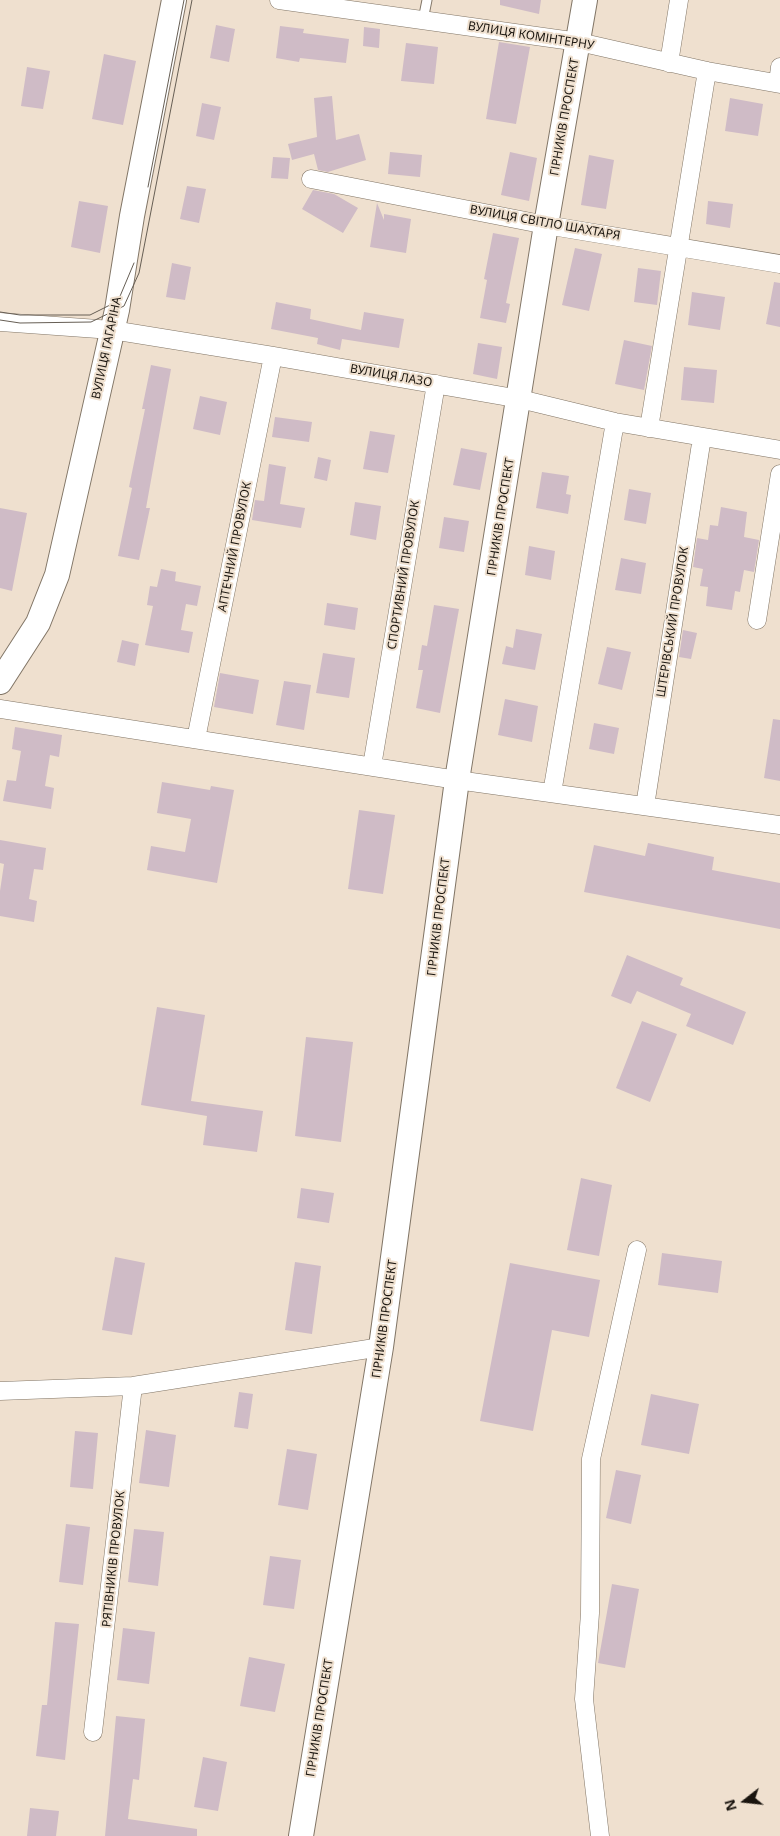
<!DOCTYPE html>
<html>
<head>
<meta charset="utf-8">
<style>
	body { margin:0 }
	#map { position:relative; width:780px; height:1836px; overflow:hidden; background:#efe0cf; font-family:"Noto Sans",sans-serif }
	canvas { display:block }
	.north { position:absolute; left:720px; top:1776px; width:50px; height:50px; -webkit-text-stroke:4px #efe0cf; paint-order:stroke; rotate:254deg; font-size:14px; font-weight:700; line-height:20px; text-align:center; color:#1a150f }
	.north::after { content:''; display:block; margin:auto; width:18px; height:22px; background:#1a150f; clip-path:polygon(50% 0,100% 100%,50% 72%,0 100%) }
</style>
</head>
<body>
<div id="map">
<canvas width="780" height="1836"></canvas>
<div class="north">N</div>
</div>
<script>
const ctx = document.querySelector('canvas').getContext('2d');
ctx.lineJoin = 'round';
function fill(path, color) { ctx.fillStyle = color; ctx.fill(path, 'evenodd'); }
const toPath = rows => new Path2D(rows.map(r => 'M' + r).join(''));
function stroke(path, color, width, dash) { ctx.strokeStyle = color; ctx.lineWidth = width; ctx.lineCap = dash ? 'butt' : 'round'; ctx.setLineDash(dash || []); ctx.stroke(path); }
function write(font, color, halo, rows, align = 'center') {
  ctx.font = font + ' "Noto Sans",sans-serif'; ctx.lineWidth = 4; ctx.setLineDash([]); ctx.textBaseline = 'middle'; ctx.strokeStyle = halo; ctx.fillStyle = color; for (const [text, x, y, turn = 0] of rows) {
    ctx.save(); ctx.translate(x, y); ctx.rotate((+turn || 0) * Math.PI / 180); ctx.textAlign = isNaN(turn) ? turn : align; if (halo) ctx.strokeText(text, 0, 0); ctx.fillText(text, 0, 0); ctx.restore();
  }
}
fill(toPath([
	[500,0,541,0,539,14,500,5],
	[216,25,235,29,229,62,210,58],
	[280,26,304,29,303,33,349,39,346,63,300,58,299,62,276,58],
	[364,27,380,29,379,48,363,46],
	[499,42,530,47,516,124,486,119],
	[406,43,438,47,434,84,401,81],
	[104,54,136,61,123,125,92,119],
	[27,67,50,71,43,109,21,106],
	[332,96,336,140,359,134,366,160,328,172,318,170,314,154,292,160,288,144,317,137,314,98],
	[730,98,763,104,758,136,725,131],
	[202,103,221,107,214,140,196,136],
	[390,152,422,155,420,177,388,174],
	[510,152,537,158,529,201,501,195],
	[589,155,614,160,606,209,581,205],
	[273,157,290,158,288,179,271,178],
	[187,186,206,189,199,223,180,219],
	[313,190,334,194,358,208,343,233,302,209],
	[79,201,108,206,100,253,71,247],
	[708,201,733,204,730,228,706,224],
	[377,203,384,220,384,214,411,219,406,253,370,247],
	[493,233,519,238,506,303,510,304,506,323,480,318,487,280,484,279],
	[575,248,602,254,589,311,562,305],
	[172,263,191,267,185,300,166,297],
	[638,268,661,271,657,305,634,302],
	[774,282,780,283,780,327,766,324],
	[692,292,725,297,720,330,688,325],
	[276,302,311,309,310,319,361,330,364,312,404,319,399,348,342,339,340,350,317,344,318,338,271,329],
	[624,340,652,346,644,390,615,384],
	[478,343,502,347,497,379,473,374],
	[151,365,171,369,146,508,150,508,139,560,118,556,132,488,129,487,145,409,142,409],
	[684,367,717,370,714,403,681,400],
	[200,396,227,402,220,435,193,429],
	[275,417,312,422,309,442,272,437],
	[370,431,395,435,388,473,363,469],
	[461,448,487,453,480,490,453,485],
	[318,457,331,460,327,481,314,478],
	[269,464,286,467,280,504,305,508,301,528,252,520,255,500,264,501],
	[542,472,569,476,566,494,571,495,568,514,536,508],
	[629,489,651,493,646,524,624,520],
	[355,502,381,506,376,540,350,535],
	[721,507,747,512,744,537,759,540,754,572,744,570,740,592,735,591,732,610,706,606,708,587,700,586,703,569,693,567,697,538,708,540,710,525,718,526],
	[0,508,27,513,12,591,0,588],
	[444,517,469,521,464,552,439,548],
	[529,546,555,551,551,580,525,575],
	[621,558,646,563,641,594,615,590],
	[161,569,176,572,175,581,201,586,197,606,186,604,181,630,193,632,189,653,145,645,153,606,147,605,150,586,157,587],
	[327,603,358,608,355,630,324,625],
	[434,605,459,609,440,713,416,708,423,670,418,670,422,645,427,646],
	[516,629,542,634,535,670,502,664,506,646,513,648],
	[683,630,697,633,691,659,679,657],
	[122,640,139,644,135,666,117,662],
	[607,647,631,652,622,690,598,684],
	[323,653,355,658,349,698,316,693],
	[220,673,259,680,253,714,214,707],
	[284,681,311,685,304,730,276,725],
	[505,699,538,706,532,742,498,735],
	[773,719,780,720,780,781,764,778],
	[594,723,619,728,614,754,589,749],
	[15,727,62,735,59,757,50,755,45,786,54,788,51,809,3,801,7,780,16,781,21,751,12,749],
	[162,782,210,790,211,786,234,790,217,883,147,870,151,846,185,852,191,819,157,813],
	[359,810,395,815,383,894,348,889],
	[0,840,46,848,43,870,34,869,29,899,37,901,34,922,0,916,0,891,4,864,0,863],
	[648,843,714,857,712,870,780,883,780,929,584,892,594,845,645,856],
	[627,955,683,978,680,985,746,1012,733,1045,686,1026,691,1014,637,991,631,1004,611,996],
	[157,1007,205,1015,191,1101,263,1111,257,1152,203,1145,207,1116,141,1105],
	[642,1021,677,1034,650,1102,616,1088],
	[306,1037,353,1042,341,1142,295,1136],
	[581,1178,612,1185,599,1256,567,1250],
	[301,1188,334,1193,329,1223,297,1218],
	[662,1253,722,1261,718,1293,658,1285],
	[115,1257,145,1263,132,1335,102,1330],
	[295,1262,321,1266,312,1334,285,1330],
	[510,1263,600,1280,589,1337,552,1330,533,1431,480,1421],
	[239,1392,253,1394,248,1429,234,1427],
	[651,1394,699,1404,689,1454,641,1445],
	[146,1430,176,1435,169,1487,139,1483],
	[75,1431,98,1433,93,1489,70,1487],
	[287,1449,317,1454,308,1510,278,1505],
	[616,1470,641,1475,631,1524,606,1518],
	[66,1524,90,1527,83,1585,59,1582],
	[134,1529,164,1532,158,1586,128,1582],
	[270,1556,301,1560,294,1609,263,1605],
	[612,1584,639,1589,625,1668,598,1663],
	[55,1622,79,1624,65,1760,36,1756,42,1705,47,1705],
	[123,1628,155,1632,149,1684,117,1680],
	[249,1657,285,1664,275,1712,240,1706],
	[116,1716,145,1719,139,1780,133,1779,128,1819,197,1829,197,1836,105,1836],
	[203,1757,227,1762,218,1811,194,1807],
	[30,1808,59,1811,56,1836,27,1836]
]), '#cfbbc6');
const service = toPath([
	[423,20,427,0]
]);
const minor = toPath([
	[279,0,579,42,707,71,780,84],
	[669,63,679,0],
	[778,83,780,67],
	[311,179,546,225,780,264],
	[0,322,112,330,273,356,520,399,615,422,780,450],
	[649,428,707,71],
	[757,620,780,474],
	[0,709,457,780,780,825],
	[196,739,273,356],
	[372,766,436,384],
	[552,793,615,422],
	[645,806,702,437],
	[0,1391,133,1386,381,1347],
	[93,1732,133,1386],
	[600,1836,584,1699,590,1613,591,1459,637,1250]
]);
const secondary = toPath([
	[0,682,38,623,57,575,117,310,132,216,174,0],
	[301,1836,381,1347,457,780,546,225,585,0]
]);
stroke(service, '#817566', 11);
stroke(minor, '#817566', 19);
stroke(secondary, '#817566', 26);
stroke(service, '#fff', 9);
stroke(minor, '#fff', 18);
stroke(secondary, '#fff', 24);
stroke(toPath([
	[148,187,184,0],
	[0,312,20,315,90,315,118,301,134,263],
	[0,320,20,323,91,322,124,306,139,273,192,0]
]), '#665e54', 1);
write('12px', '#1a150f', '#efe0cf', [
	["ВУЛИЦЯ КОМІНТЕРНУ",531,36,9],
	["ГІРНИКІВ ПРОСПЕКТ",565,117,-80],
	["ВУЛИЦЯ СВІТЛО ШАХТАРЯ",545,223,10],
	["ВУЛИЦЯ ГАГАРІНА",107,348,-78],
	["ВУЛИЦЯ ЛАЗО",391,376,10],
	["ГІРНИКІВ ПРОСПЕКТ",501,517,-81],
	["АПТЕЧНИЙ ПРОВУЛОК",235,547,-79],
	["СПОРТИВНИЙ ПРОВУЛОК",404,575,-81],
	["ШТЕРІВСЬКИЙ ПРОВУЛОК",673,622,-81],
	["ГІРНИКІВ ПРОСПЕКТ",439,917,-83],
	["ГІРНИКІВ ПРОСПЕКТ",385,1319,-82],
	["РЯТІВНИКІВ ПРОВУЛОК",114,1559,-84],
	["ГІРНИКІВ ПРОСПЕКТ",320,1718,-81]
]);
</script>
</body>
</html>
